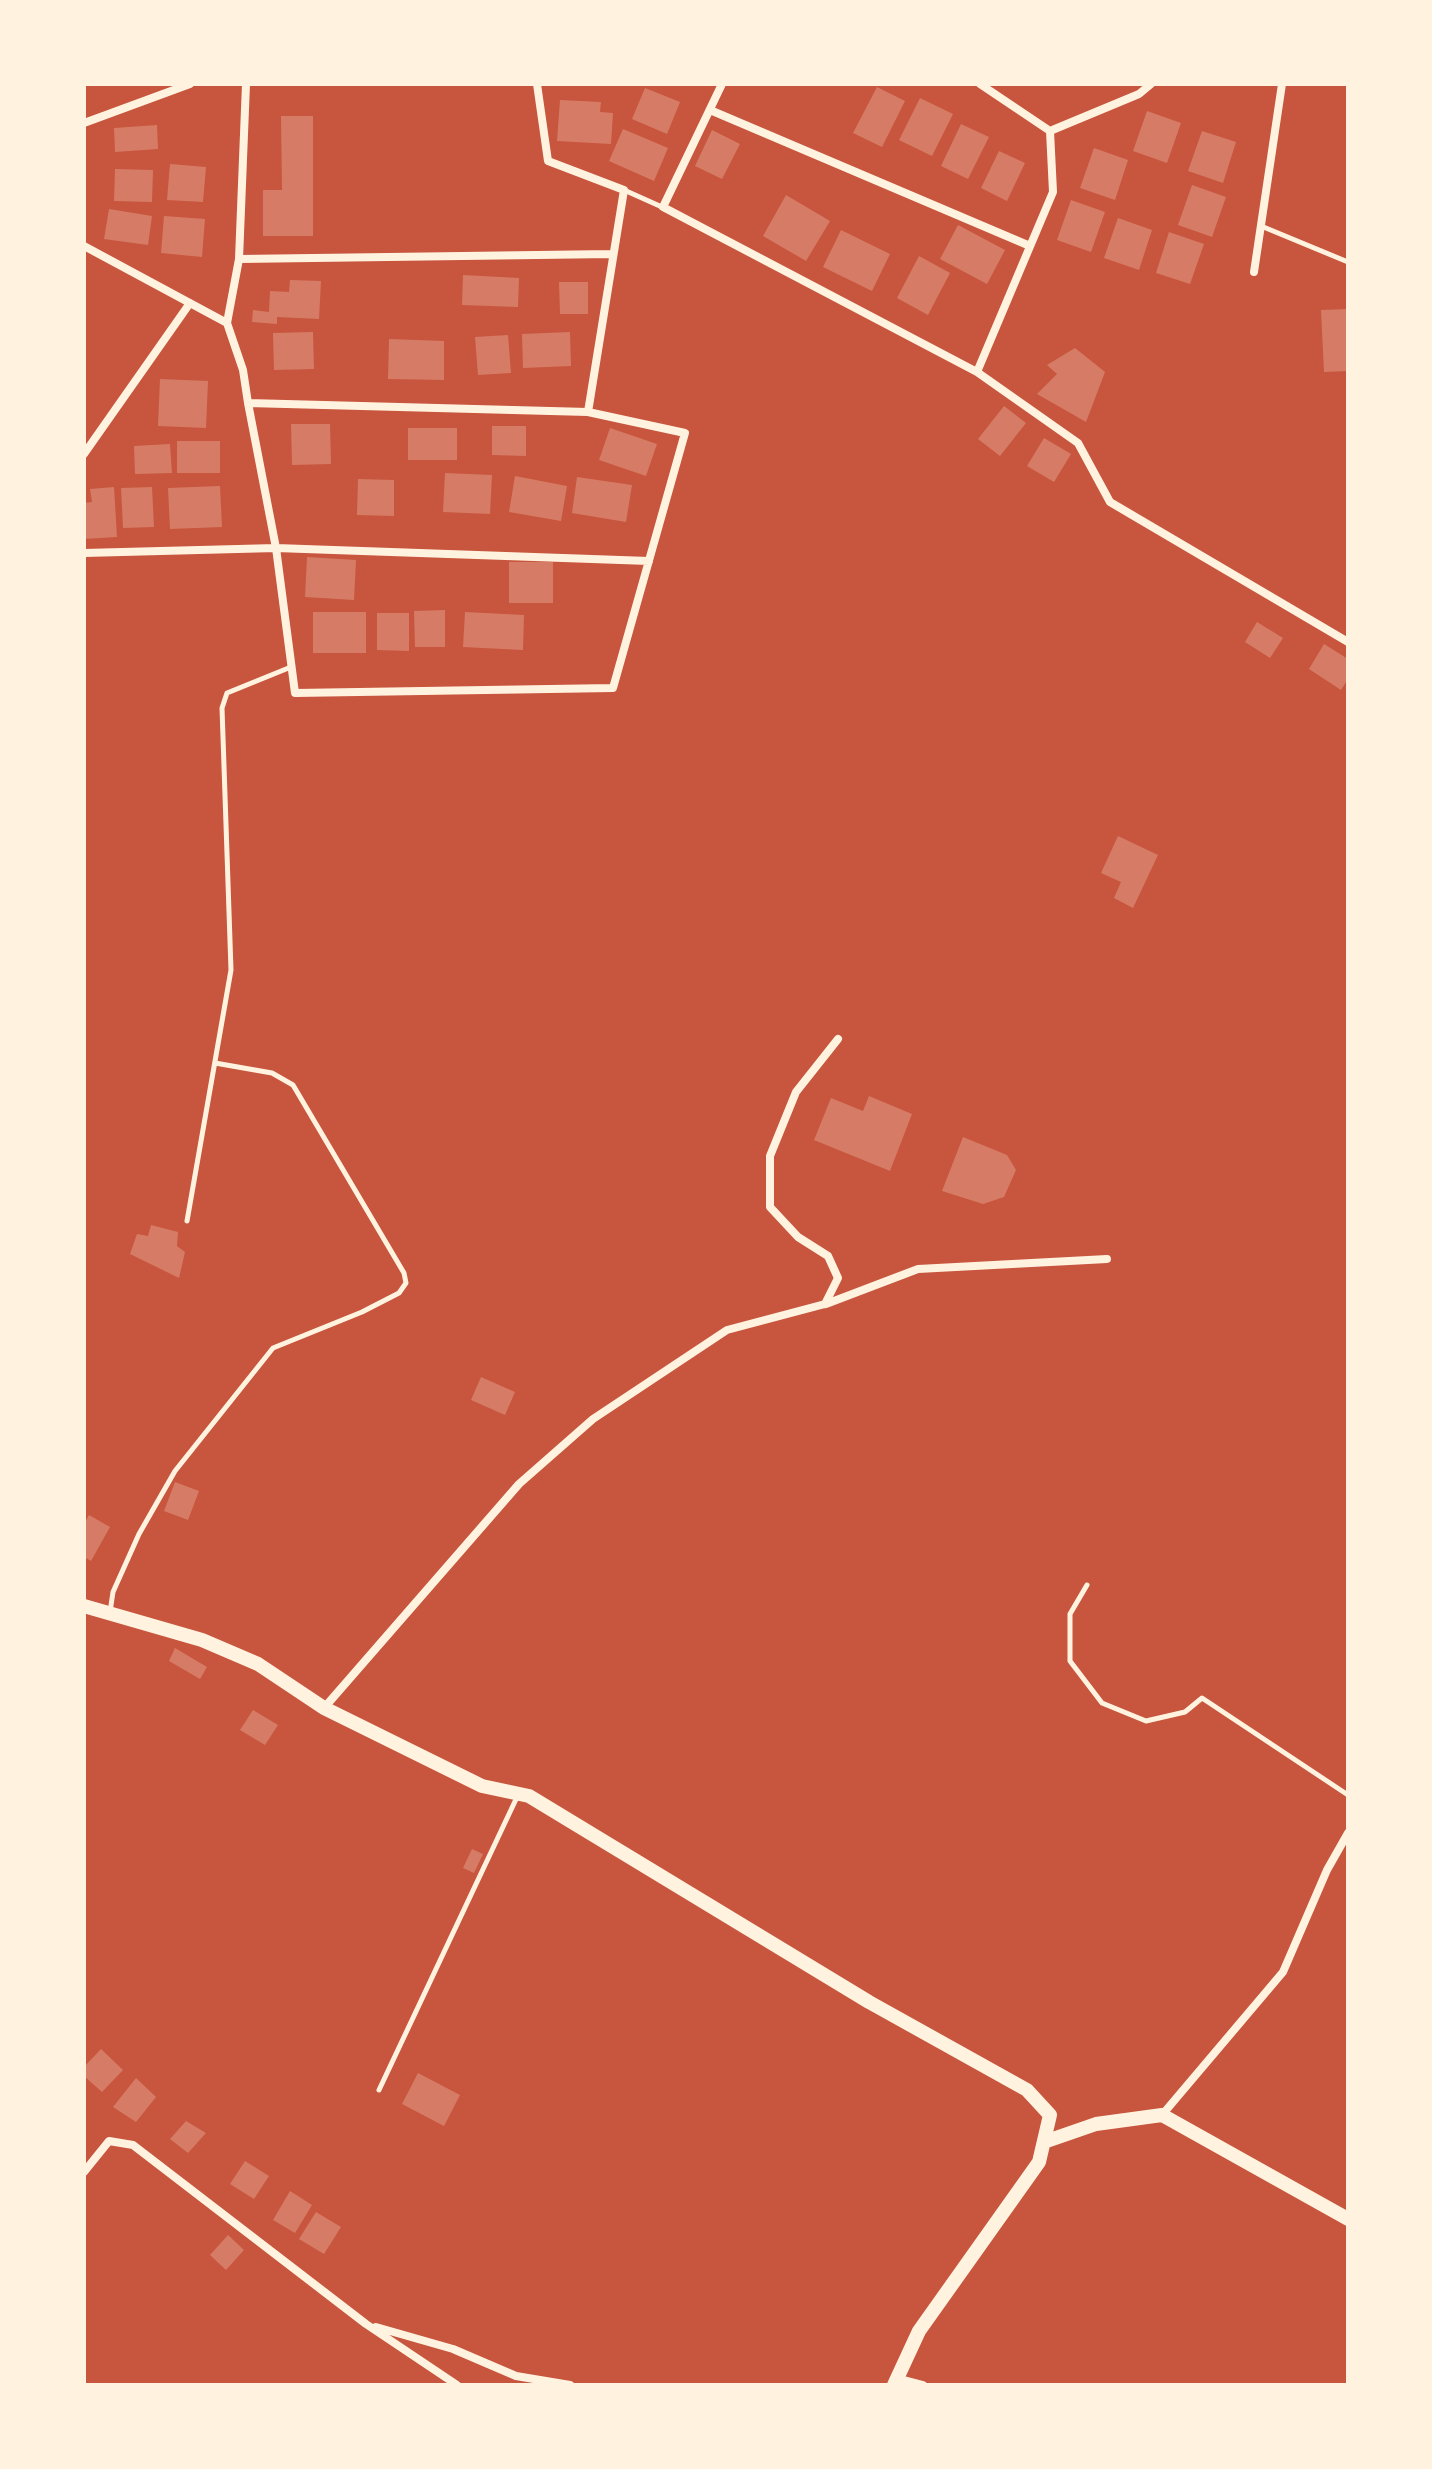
<!DOCTYPE html>
<html>
<head>
<meta charset="utf-8">
<style>
	body { margin:0 }
	#map { position:relative; width:1432px; height:2469px; overflow:hidden; background:#c8553d; font-family:"DM Sans",sans-serif }
	canvas { display:block }
	.frame { position:absolute; inset:0; border:86px solid #fff3e0; pointer-events:none }
</style>
</head>
<body>
<div id="map">
<canvas width="1432" height="2469"></canvas>
<div class="frame"></div>
</div>
<script>
const ctx = document.querySelector('canvas').getContext('2d');
ctx.lineJoin = 'round';
function fill(path, color) { ctx.fillStyle = color; ctx.fill(path, 'evenodd'); }
const toPath = rows => new Path2D(rows.map(r => 'M' + r).join(''));
function stroke(path, color, width, dash) { ctx.strokeStyle = color; ctx.lineWidth = width; ctx.lineCap = dash ? 'butt' : 'round'; ctx.setLineDash(dash || []); ctx.stroke(path); }
fill(toPath([
	[877,87,905,101,882,147,853,133],
	[645,88,680,102,667,134,632,119],
	[920,98,953,114,932,156,899,140],
	[560,100,601,102,600,112,613,113,611,144,557,141],
	[1147,111,1181,123,1167,163,1133,151],
	[281,116,313,116,313,236,263,236,263,190,282,190],
	[961,124,989,137,968,179,941,166],
	[157,125,158,149,115,152,114,128],
	[623,129,668,148,654,181,609,161],
	[712,130,740,144,722,179,695,166],
	[1202,131,1236,142,1223,183,1188,171],
	[1094,148,1128,160,1115,200,1080,188],
	[999,151,1025,163,1007,201,981,188],
	[170,164,206,167,203,202,167,200],
	[115,169,153,170,152,202,114,201],
	[1192,185,1226,197,1212,237,1178,225],
	[786,195,830,221,806,261,763,236],
	[1071,200,1105,212,1091,252,1057,240],
	[109,209,152,216,148,245,104,239],
	[164,216,205,219,202,257,161,253],
	[1118,218,1152,230,1139,270,1104,258],
	[958,225,1005,250,987,284,940,259],
	[841,230,890,254,872,291,823,267],
	[1169,232,1204,244,1190,284,1156,273],
	[919,256,950,273,928,315,897,298],
	[463,275,519,278,518,307,462,305],
	[290,280,321,281,319,319,277,317,277,324,252,322,253,310,269,312,270,291,289,292],
	[559,282,588,282,588,314,560,314],
	[1348,309,1348,371,1324,372,1321,310],
	[313,332,314,369,274,370,273,333],
	[570,332,571,366,523,368,522,334],
	[508,335,511,373,478,375,475,337],
	[389,339,444,341,444,380,388,379],
	[1075,348,1105,372,1086,422,1037,394,1057,374,1047,365],
	[160,379,208,381,206,428,158,426],
	[1004,406,1026,423,1000,456,978,439],
	[291,424,330,424,331,464,292,465],
	[492,426,526,426,526,456,492,455],
	[408,428,457,428,457,460,408,460],
	[610,428,657,444,646,476,599,460],
	[1044,438,1071,454,1054,482,1027,466],
	[177,441,220,441,220,473,177,473],
	[170,444,172,473,135,474,134,446],
	[445,473,492,475,490,514,443,512],
	[515,476,567,486,561,521,509,512],
	[577,477,632,485,626,522,572,513],
	[358,479,394,480,394,516,357,515],
	[220,486,222,527,170,529,168,488],
	[114,487,117,537,84,539,84,503,92,502,90,489],
	[152,487,154,527,123,528,121,488],
	[307,557,356,560,354,600,305,597],
	[509,562,553,562,553,603,509,603],
	[445,610,445,647,415,647,414,611],
	[313,612,366,612,366,653,313,653],
	[465,612,524,615,523,650,463,647],
	[377,613,409,613,409,651,377,650],
	[1257,622,1283,638,1270,658,1245,642],
	[1324,644,1348,659,1348,679,1341,690,1309,669],
	[1118,836,1158,855,1133,908,1114,898,1121,882,1101,873],
	[869,1096,912,1114,890,1171,814,1140,831,1098,863,1111],
	[963,1137,1007,1155,1016,1170,1004,1197,983,1204,942,1191],
	[151,1225,178,1232,177,1246,185,1252,179,1278,130,1254,137,1234,148,1236],
	[481,1377,515,1392,505,1415,471,1400],
	[175,1482,199,1491,188,1520,164,1511],
	[89,1515,110,1527,91,1561,84,1557,84,1524],
	[175,1648,207,1667,200,1679,169,1661],
	[253,1710,278,1725,265,1745,240,1730],
	[472,1849,483,1854,474,1873,463,1868],
	[101,2049,123,2070,102,2092,84,2076,84,2067],
	[418,2073,460,2095,444,2126,402,2104],
	[136,2078,156,2097,136,2122,113,2107],
	[186,2121,206,2133,188,2153,170,2139],
	[245,2161,269,2176,254,2199,230,2184],
	[290,2191,312,2205,295,2233,273,2220],
	[316,2212,341,2227,324,2254,299,2239],
	[228,2235,244,2250,226,2270,210,2255]
]), '#d67c66');
stroke(toPath([
	[624,190,662,207],
	[1261,226,1348,262],
	[187,1221,231,970,222,708,227,693,291,667],
	[1087,1585,1070,1614,1070,1661,1102,1703,1146,1721,1185,1712,1202,1698,1348,1795],
	[110,1612,113,1592,139,1534,175,1471,273,1348,362,1312,399,1293,406,1283,404,1273,293,1085,272,1073,215,1063],
	[379,2090,518,1795]
]), '#fff3e0', 5);
stroke(toPath([
	[246,84,239,259,227,323,243,370,248,403,276,548,295,693,613,688,685,433,588,412,248,403],
	[537,84,548,161,624,190,588,412],
	[722,84,663,207,977,372,1078,443,1110,502,1348,642],
	[980,84,1050,131],
	[710,110,1030,246],
	[84,123,190,84],
	[1050,131,1139,94,1151,84],
	[84,246,227,323],
	[239,259,611,254],
	[1254,272,1282,84],
	[977,372,1053,192,1050,131],
	[84,454,190,303],
	[84,553,276,548,649,561],
	[826,1304,918,1269,1107,1259],
	[324,1708,519,1484,593,1419,727,1330,825,1304,838,1278,828,1256,798,1237,770,1207,770,1156,796,1092,838,1039],
	[1162,2115,1283,1972,1327,1870,1348,1833],
	[84,2172,109,2141,133,2145,366,2324,457,2385],
	[376,2327,453,2349,516,2376,570,2385],
	[900,2379,923,2385]
]), '#fff3e0', 8);
stroke(toPath([
	[84,1606,202,1640,258,1664,324,1708,482,1786,529,1796,869,2002,1027,2090,1050,2115,1039,2162,919,2331,894,2385],
	[1044,2142,1096,2124,1162,2115,1348,2219]
]), '#fff3e0', 14);
</script>
</body>
</html>
